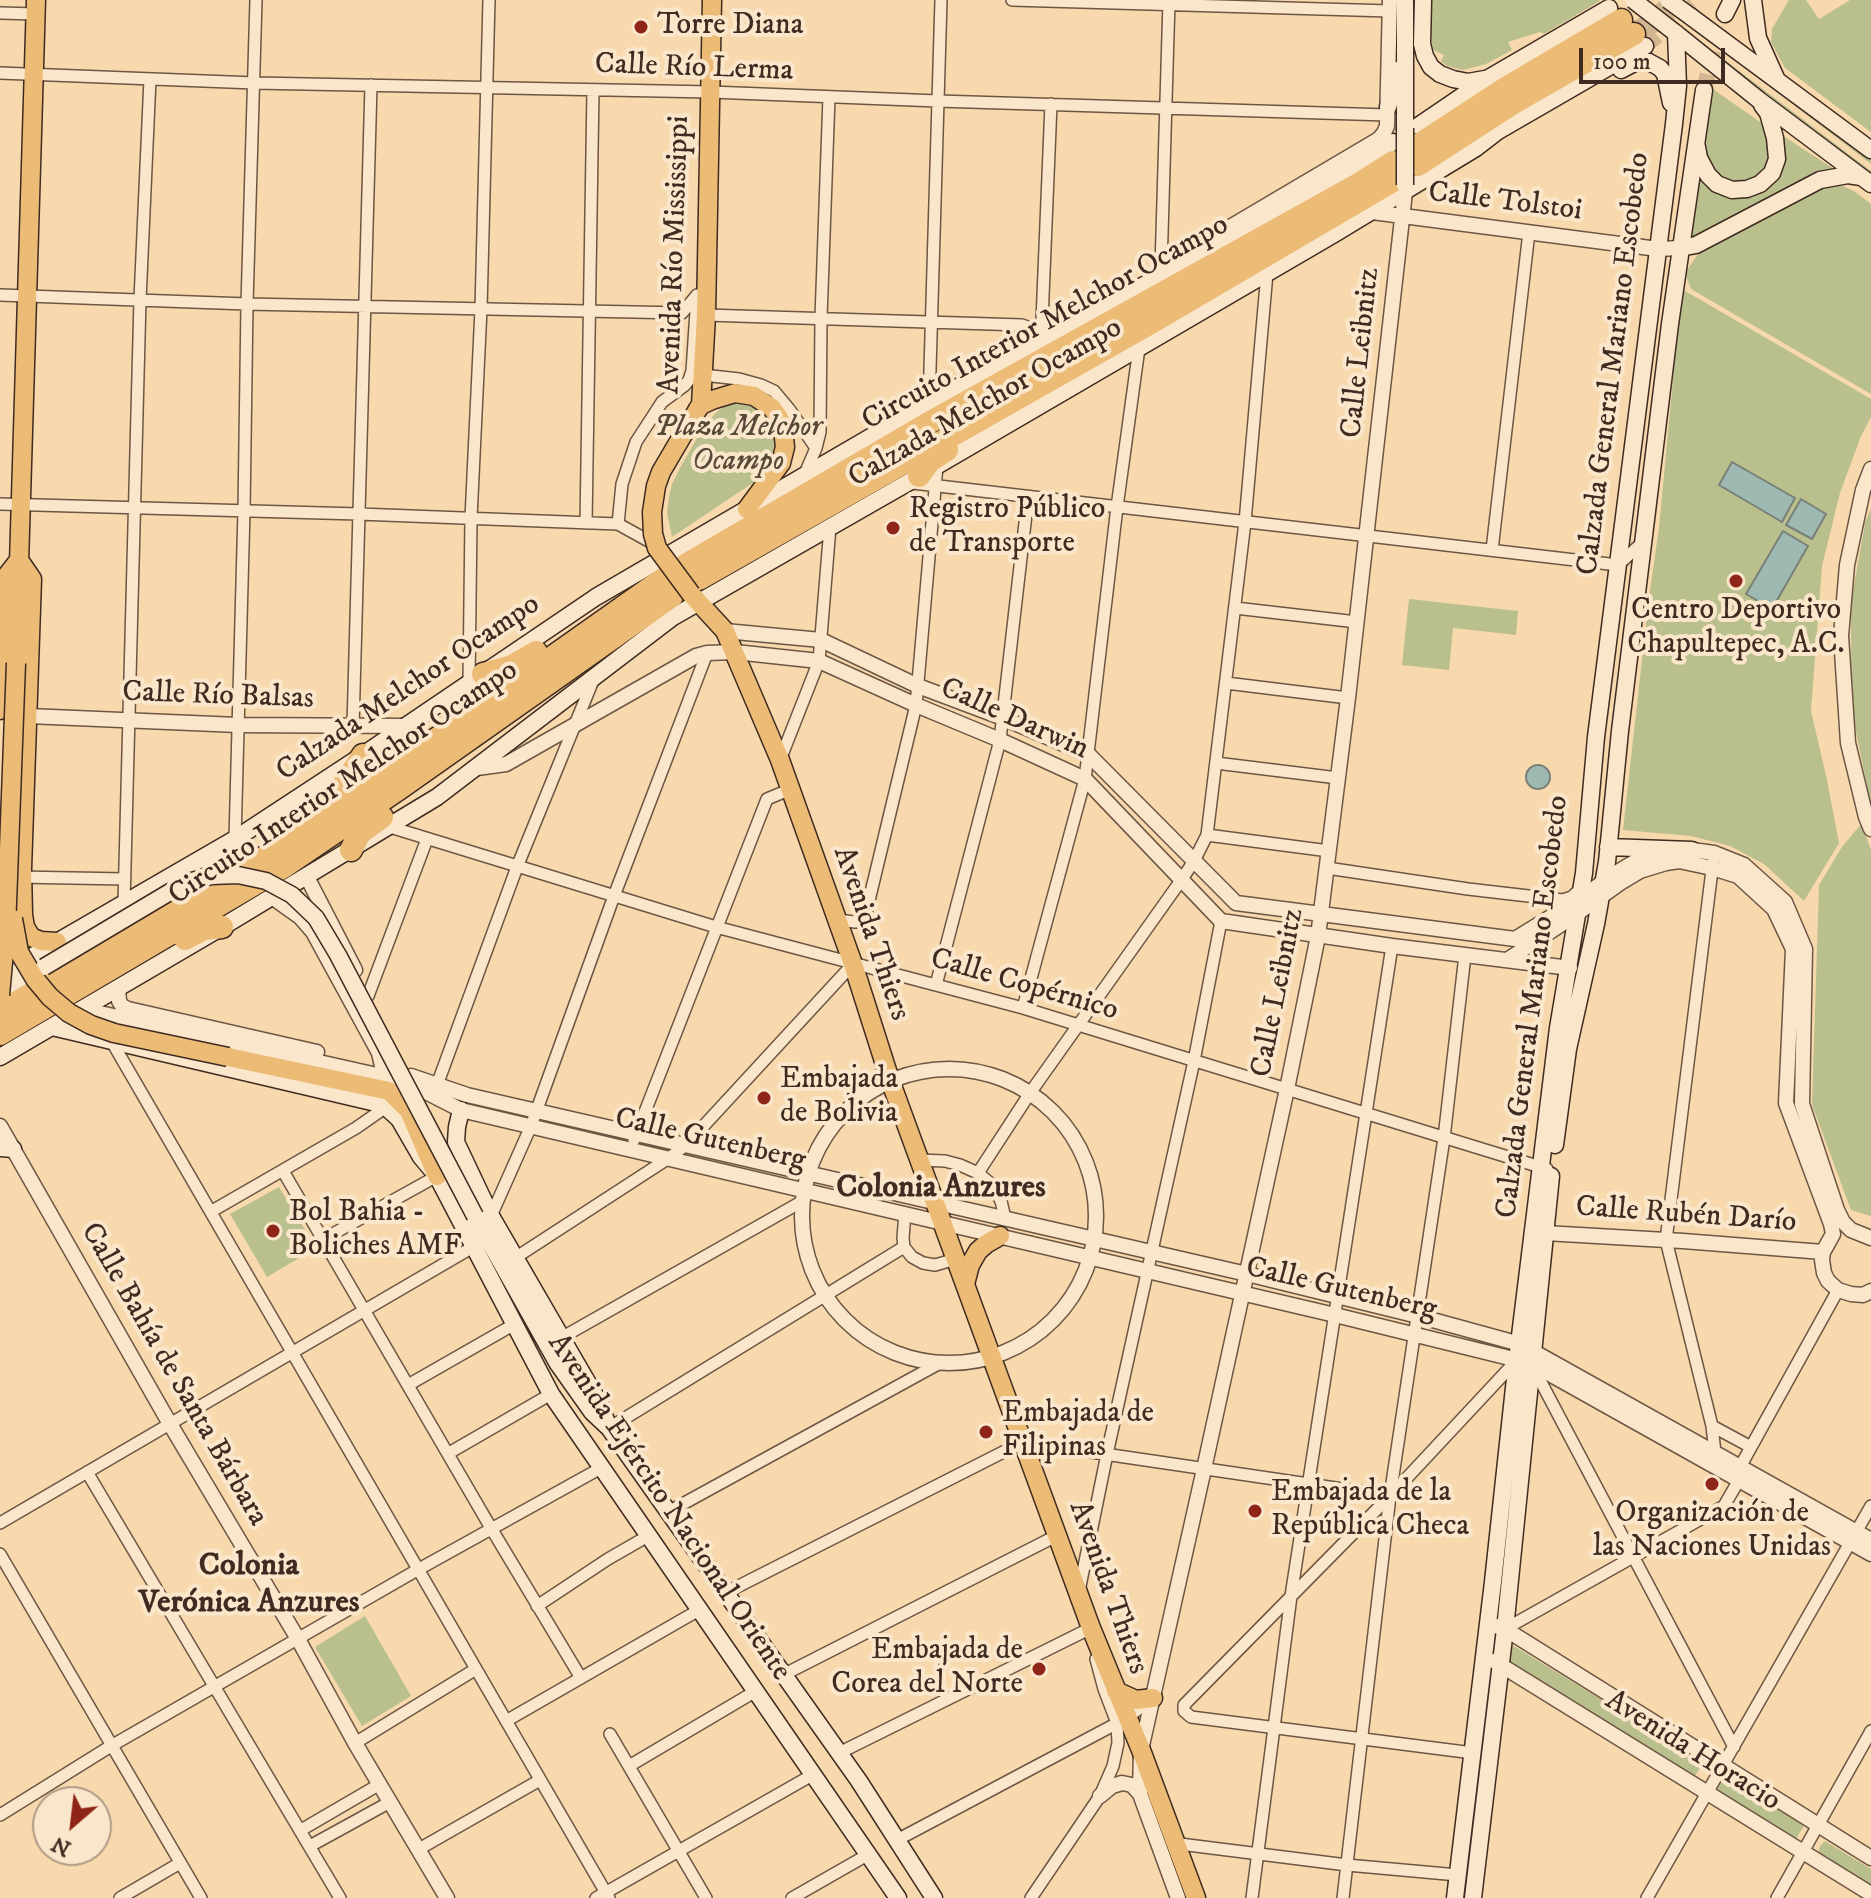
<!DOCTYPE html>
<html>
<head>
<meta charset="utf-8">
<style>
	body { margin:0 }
	#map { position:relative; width:1871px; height:1898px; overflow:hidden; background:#f7d9ad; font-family:"IM FELL DW Pica",serif }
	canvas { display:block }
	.north { position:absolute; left:32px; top:1786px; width:80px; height:80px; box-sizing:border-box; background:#fae6ca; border:2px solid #af9b86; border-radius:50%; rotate:208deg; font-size:22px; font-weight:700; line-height:32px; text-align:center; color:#3f2b21 }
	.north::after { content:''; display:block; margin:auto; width:28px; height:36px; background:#8f2418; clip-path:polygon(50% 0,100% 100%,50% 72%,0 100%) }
	.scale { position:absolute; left:1579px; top:48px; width:146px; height:36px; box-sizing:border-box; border:4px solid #3f2b21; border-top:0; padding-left:10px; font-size:24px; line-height:28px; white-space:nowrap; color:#3f2b21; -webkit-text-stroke:6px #fae6ca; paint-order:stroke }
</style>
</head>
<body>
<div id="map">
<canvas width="1871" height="1898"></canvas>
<div class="north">N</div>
<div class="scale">100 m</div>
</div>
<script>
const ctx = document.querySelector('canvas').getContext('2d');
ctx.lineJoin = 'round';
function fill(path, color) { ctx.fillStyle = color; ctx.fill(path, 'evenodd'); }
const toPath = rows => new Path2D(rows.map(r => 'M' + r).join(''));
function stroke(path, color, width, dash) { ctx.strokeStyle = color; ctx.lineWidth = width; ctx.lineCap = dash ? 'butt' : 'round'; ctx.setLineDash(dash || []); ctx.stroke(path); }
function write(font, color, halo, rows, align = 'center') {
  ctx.font = font + ' "IM FELL DW Pica",serif'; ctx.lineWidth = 8; ctx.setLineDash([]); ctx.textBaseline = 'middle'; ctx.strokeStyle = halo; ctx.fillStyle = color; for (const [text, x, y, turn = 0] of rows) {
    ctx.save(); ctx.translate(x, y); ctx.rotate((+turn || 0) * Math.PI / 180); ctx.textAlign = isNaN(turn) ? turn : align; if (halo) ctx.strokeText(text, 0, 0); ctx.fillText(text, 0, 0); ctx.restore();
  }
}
fill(toPath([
	[1431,0,1599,0,1600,1,1544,34,1540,32,1508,42,1512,50,1486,64,1463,70,1447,66,1441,61,1444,55,1433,50,1431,34],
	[1789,0,1806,0,1819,19,1850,0,1871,0,1871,132,1785,68,1771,42,1772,29],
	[1668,9,1794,100,1871,158,1871,164],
	[1664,14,1871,171,1871,176,1746,81],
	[1707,85,1763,124,1769,132,1774,150,1762,176,1734,184,1716,176,1704,152],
	[1777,132,1834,169,1815,174,1690,239,1696,165,1713,187,1766,186],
	[1826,183,1838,184,1854,191,1871,204,1871,394,1691,289,1685,273,1698,254],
	[1680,288,1871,399,1871,417,1861,436,1840,493,1822,566,1811,711,1827,780,1839,843,1804,901,1764,864,1730,846,1691,836,1623,830,1649,597,1659,528,1675,358],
	[741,402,759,407,779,432,777,457,766,474,672,537,667,513,669,497,672,484,680,468,705,424,718,411,728,404],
	[1871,508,1871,805,1851,708,1851,602,1865,523],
	[1409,599,1518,611,1516,635,1453,628,1449,670,1402,665],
	[1861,824,1871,849,1871,1216,1851,1210,1812,1105,1819,885,1842,847],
	[279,1187,316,1248,267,1277,230,1214],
	[365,1616,411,1696,362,1726,315,1647],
	[1512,1645,1704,1762,1694,1777,1508,1663],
	[1725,1774,1805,1824,1794,1842,1716,1791],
	[1825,1841,1871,1869,1871,1889,1819,1859,1818,1853,1820,1846]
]), '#b9c08d');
const water = toPath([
	[1732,462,1795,498,1782,522,1719,485,1732,462],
	[1801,499,1826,514,1812,539,1786,525,1801,499],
	[1783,531,1808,546,1772,609,1746,594,1783,531],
	'1526 777a12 12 0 1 1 24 0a12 12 0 1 1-24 0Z'
]);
fill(water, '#9eb9b1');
stroke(water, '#788077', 2);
stroke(toPath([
	[1645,46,1700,0],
	[1704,90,1716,38,1725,14]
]), '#d2b691', 16, [16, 8]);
stroke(toPath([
	[1634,34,1650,24,1678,0]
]), '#d2b691', 22, [22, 11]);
const minor = toPath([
	[1012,0,1390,11],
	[0,13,36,14],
	[0,73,255,83,711,92,938,101,1387,115],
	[1051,104,1042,320,1052,336],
	[1161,267,1169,1],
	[0,295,247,304,682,313,697,295],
	[706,315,1022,325,1052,336],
	[703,375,739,379,761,385,774,391,789,409,816,448],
	[929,403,941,0],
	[804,476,816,448,820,432,821,318,829,97],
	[913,483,1618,565,1643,542],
	[0,504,359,514,618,524,656,545],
	[586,523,593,90],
	[618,524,622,484,636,442,662,402,685,385,689,380,692,371,697,296],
	[1492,550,1529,232],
	[1235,608,1357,622],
	[469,683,471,518,481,309,489,0],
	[1226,683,1348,698],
	[353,726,371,85],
	[780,760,819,661,830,527],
	[1216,763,1338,778],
	[390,827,716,927,1023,1008,1547,1169],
	[1207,835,1329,851],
	[235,839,244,511,247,304,256,0],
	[1713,862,1666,1240,1712,1426,1715,1453],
	[1327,868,1468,889,1563,900,1572,897,1576,893],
	[17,877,125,879],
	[124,903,140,300,150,79],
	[837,920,855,922,861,920,866,913,916,705,937,466],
	[936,985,1000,740,1028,497],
	[368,996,427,839],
	[1023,1008,1085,779,1117,507,1139,348],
	[112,1042,609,1898],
	[437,1085,517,867,594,678],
	[634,1140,767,799,791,789],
	[919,1160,945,1161,960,1165,978,1173,991,1184,1001,1201,1005,1218],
	[283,1171,491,1528,581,1678],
	[978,1173,1030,1093,1182,879,1194,861,1207,835,1245,522,1267,273],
	[212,1211,356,1128,386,1107],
	[905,1213,903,1238,904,1247,912,1257,923,1263,935,1265,956,1259],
	[491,1216,531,1126,614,896,707,653],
	[322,1240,437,1176],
	[515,1258,669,1158,686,1145,853,964],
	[561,1338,801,1202],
	[1533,1367,1734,1747],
	[408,1385,513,1325],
	[1712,1426,1751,1447],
	[609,1428,904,1247],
	[449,1453,551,1394],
	[1740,1467,1838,1290],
	[87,1472,340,1898],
	[668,1512,940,1363],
	[0,1523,473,1247],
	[0,1554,201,1898],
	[1079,1591,1107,1454,1194,1061,1221,921],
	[725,1593,1023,1442,1390,1496],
	[537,1606,608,1559,648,1536],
	[1505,1629,1724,1506,1739,1480],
	[783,1675,1058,1535],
	[506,1721,699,1610],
	[610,1734,706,1898],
	[355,1743,476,1669],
	[839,1753,1091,1628],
	[1473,1753,1191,1717,1184,1711,1184,1705,1390,1496,1517,1360],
	[629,1766,756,1691],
	[0,1815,111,1746,419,1569,601,1468],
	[301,1830,380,1784],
	[897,1840,1127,1718,1149,1701],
	[1172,1843,1347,1865,1458,1875],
	[310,1846,390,1802],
	[419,1849,540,1780],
	[120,1898,180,1863],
	[596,1898,814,1774],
	[792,1898,869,1854],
	[1031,1898,1100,1796,1113,1766,1118,1743,1117,1723,1104,1689,1096,1659],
	[1252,1898,1291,1596,1392,946],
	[1343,1898,1390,1496,1444,1138,1465,955],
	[1647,1898,1871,1506],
	[1777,1898,1871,1731]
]);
const tertiary = toPath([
	[1372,212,1658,249,1680,248],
	[1164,266,1379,139,1384,133,1387,126,1390,0],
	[1871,469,1863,490,1847,565,1841,636,1848,743,1866,817,1871,829],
	[725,631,821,640,918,686,1003,718,1089,755,1236,903,1515,939,1580,899,1614,874,1636,861,1655,854,1692,850,1714,853,1744,865,1785,902,1805,949,1802,1104,1837,1210,1843,1222,1851,1230,1871,1238],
	[28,716,238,725,406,726],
	[477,768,506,764,696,656,707,653,735,652,819,661,916,705,1000,740,1085,779,1221,921,1392,946,1570,968],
	[307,877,355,970],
	[272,897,300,917,313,932,379,1053,382,1066],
	[1507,960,1568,920,1620,883,1640,871,1666,863,1679,861,1712,868,1738,876,1774,909,1793,949,1786,1103,1831,1224,1833,1234,1823,1252,1822,1260,1824,1273,1828,1281,1838,1290,1851,1294,1863,1295,1871,1291],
	[118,988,119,1001,122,1006,128,1009,317,1052],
	[82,1009,386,1077,424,1091,461,1110,1335,1315,1530,1363,1871,1554],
	'802 1216a147 147 0 1 1 294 0a147 147 0 1 1-294 0Z',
	[411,1076,467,1095,1247,1274,1418,1316,1520,1344,1871,1540],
	[0,1126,170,1424,298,1639,355,1743,447,1898],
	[1545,1233,1683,1241,1823,1252],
	[1496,1626,1505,1629,1871,1858],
	[1494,1661,1871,1894],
	[1100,1796,1112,1786,1122,1783,1132,1785,1140,1794],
	[1178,1898,1140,1794,1141,1750,1204,1469,1287,1089,1318,936,1348,698,1405,192]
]);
const secondary = toPath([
	[1423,0,1422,44,1425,56,1431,67,1440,74,1453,79,1468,82,1485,79],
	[1753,0,1758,38,1776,78],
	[1725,14,1732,0],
	[1690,16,1871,150],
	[1673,31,1759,100,1871,184],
	[1621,70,1638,61,1649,62,1660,68,1665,74,1671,103],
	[1388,107,1394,89,1395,70],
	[1418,126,1487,79,1609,8],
	[1405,128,1405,0],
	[1697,147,1699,158,1708,175,1717,184,1732,190,1747,189,1760,184,1772,173,1777,159,1775,138,1768,113,1762,105],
	[1680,248,1696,245,1820,180,1848,175,1861,177],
	[1608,847,1692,850],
	[0,975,235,839,363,755,596,597,929,403,1164,274,1346,172,1393,142],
	[0,992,43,967],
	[52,1027,376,1103,386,1107,399,1119,421,1157,437,1176,551,1394,898,1898],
	[0,1057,222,927,437,797,673,617,909,482,1334,234,1476,148,1498,131,1645,46],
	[461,1110,457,1127,456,1142,491,1216,600,1404,607,1423],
	[1555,1145,1568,1049,1596,924,1607,862,1620,731,1670,324,1704,90],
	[0,1148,13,1149],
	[475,1216,558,1364,592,1412,609,1428,859,1781,934,1898],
	[1455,1898,1493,1582,1517,1360,1558,1028,1584,873,1596,737,1674,124,1678,86,1676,33],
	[1473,1898,1505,1629,1551,1176]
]);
const primary = toPath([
	[701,405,712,400,735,393,754,396,772,408,779,418,783,429,785,447,781,463,747,509],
	[698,409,701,405,706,315,712,0],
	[19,560,32,579,22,869,23,915,25,927,31,937,41,941,57,942],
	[691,594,725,631,780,760,853,964,890,1080,1091,1628,1141,1750,1196,1898],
	[16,663,36,0],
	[0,710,5,578,19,560],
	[228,1057,389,1091,409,1111,437,1176],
	[965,1284,970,1265,978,1251,986,1244,1000,1236],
	[1116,1691,1136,1700,1153,1698]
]);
const motorway = toPath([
	[1417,146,1504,89,1621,20],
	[1418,165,1512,104,1634,34],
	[919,476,930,461,947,450],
	[687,564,932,421,1360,183,1393,162],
	[699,579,1151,323,1393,181],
	[483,674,512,666,536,652],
	[321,805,340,790,363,755],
	[351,850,360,833,382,817],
	[185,939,204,929,222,927],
	[0,1012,292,841,663,579],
	[0,1034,285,866,400,788,672,596]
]);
stroke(minor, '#6d5644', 14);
stroke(tertiary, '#6d5644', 17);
stroke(secondary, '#3f2b21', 19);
stroke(primary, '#3f2b21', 21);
stroke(motorway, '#3f2b21', 25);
stroke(minor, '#fae6ca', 11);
stroke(tertiary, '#fae6ca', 14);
stroke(secondary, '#fae6ca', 16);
stroke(primary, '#ecbc76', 18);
stroke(motorway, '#ecbc76', 22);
const secondaryBridge = toPath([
	[1633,0,1673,31],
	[1668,0,1690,16],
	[1405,185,1405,128],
	[44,967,175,889,192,881,211,876,238,875,266,881,292,895,316,918,338,955,475,1216]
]);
const primaryBridge = toPath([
	[691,594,657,548,653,534,652,512,656,486,661,472,698,409],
	[13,919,19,952,35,979,50,997,69,1013,91,1025,114,1033,228,1057],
	[0,995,6,929,16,663]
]);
stroke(secondaryBridge, '#3f2b21', 19, []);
stroke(primaryBridge, '#3f2b21', 21, []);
stroke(secondaryBridge, '#fae6ca', 16);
stroke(primaryBridge, '#ecbc76', 18);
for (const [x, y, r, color] of [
	[641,27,8,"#8f2418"],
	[893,528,8,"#8f2418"],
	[1736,581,8,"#8f2418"],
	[764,1098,8,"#8f2418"],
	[273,1231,8,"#8f2418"],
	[986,1432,8,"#8f2418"],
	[1712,1484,8,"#8f2418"],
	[1255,1511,8,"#8f2418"],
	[1039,1669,8,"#8f2418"]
]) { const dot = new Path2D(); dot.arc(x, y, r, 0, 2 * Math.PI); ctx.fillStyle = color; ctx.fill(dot); stroke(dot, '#fae6ca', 3); }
write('30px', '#3f2b21', '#fae6ca', [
	["Torre Diana",657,27],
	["Registro Público",909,511],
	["de Transporte",909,545],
	["Centro Deportivo",1736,612,"center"],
	["Chapultepec, A.C.",1736,646,"center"],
	["Embajada",780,1081],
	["de Bolivia",780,1115],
	["Bol Bahia -",289,1214],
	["Boliches AMF",289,1248],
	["Embajada de",1002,1415],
	["Filipinas",1002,1449],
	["Embajada de la",1271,1494],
	["República Checa",1271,1528],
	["Organización de",1712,1515,"center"],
	["las Naciones Unidas",1712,1549,"center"],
	["Embajada de",1023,1652,"right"],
	["Corea del Norte",1023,1686,"right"]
], 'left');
write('30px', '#3f2b21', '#fae6ca', [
	["Calle Río Lerma",694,69,2],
	["Calle Tolstoi",1505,203,7],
	["Avenida Río Mississippi",676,255,-88],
	["Circuito Interior Melchor Ocampo",1046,324,-29],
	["Calle Leibnitz",1362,353,-84],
	["Calzada General Mariano Escobedo",1615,364,-83],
	["Calzada Melchor Ocampo",986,404,-30],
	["Calzada Melchor Ocampo",409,689,-34],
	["Calle Río Balsas",218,697,2],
	["Calle Darwin",1014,720,24],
	["Circuito Interior Melchor Ocampo",344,784,-34],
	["Avenida Thiers",870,934,71],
	["Calle Copérnico",1024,986,16],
	["Calle Leibnitz",1279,993,-79],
	["Calzada General Mariano Escobedo",1534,1007,-83],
	["Calle Gutenberg",710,1141,13],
	["Calle Rubén Darío",1686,1216,4],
	["Calle Gutenberg",1341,1290,13],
	["Calle Bahía de Santa Bárbara",173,1375,60],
	["Avenida Ejército Nacional Oriente",668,1508,56],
	["Avenida Thiers",1107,1588,70],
	["Avenida Horacio",1692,1752,32]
]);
write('italic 30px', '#574937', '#fae6ca', [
	["Plaza Melchor",738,429],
	["Ocampo",738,463]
]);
write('bold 32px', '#3f2b21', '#fae6ca', [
	["Colonia Anzures",941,1189],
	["Colonia",249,1567],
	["Verónica Anzures",249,1604]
]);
</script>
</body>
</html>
